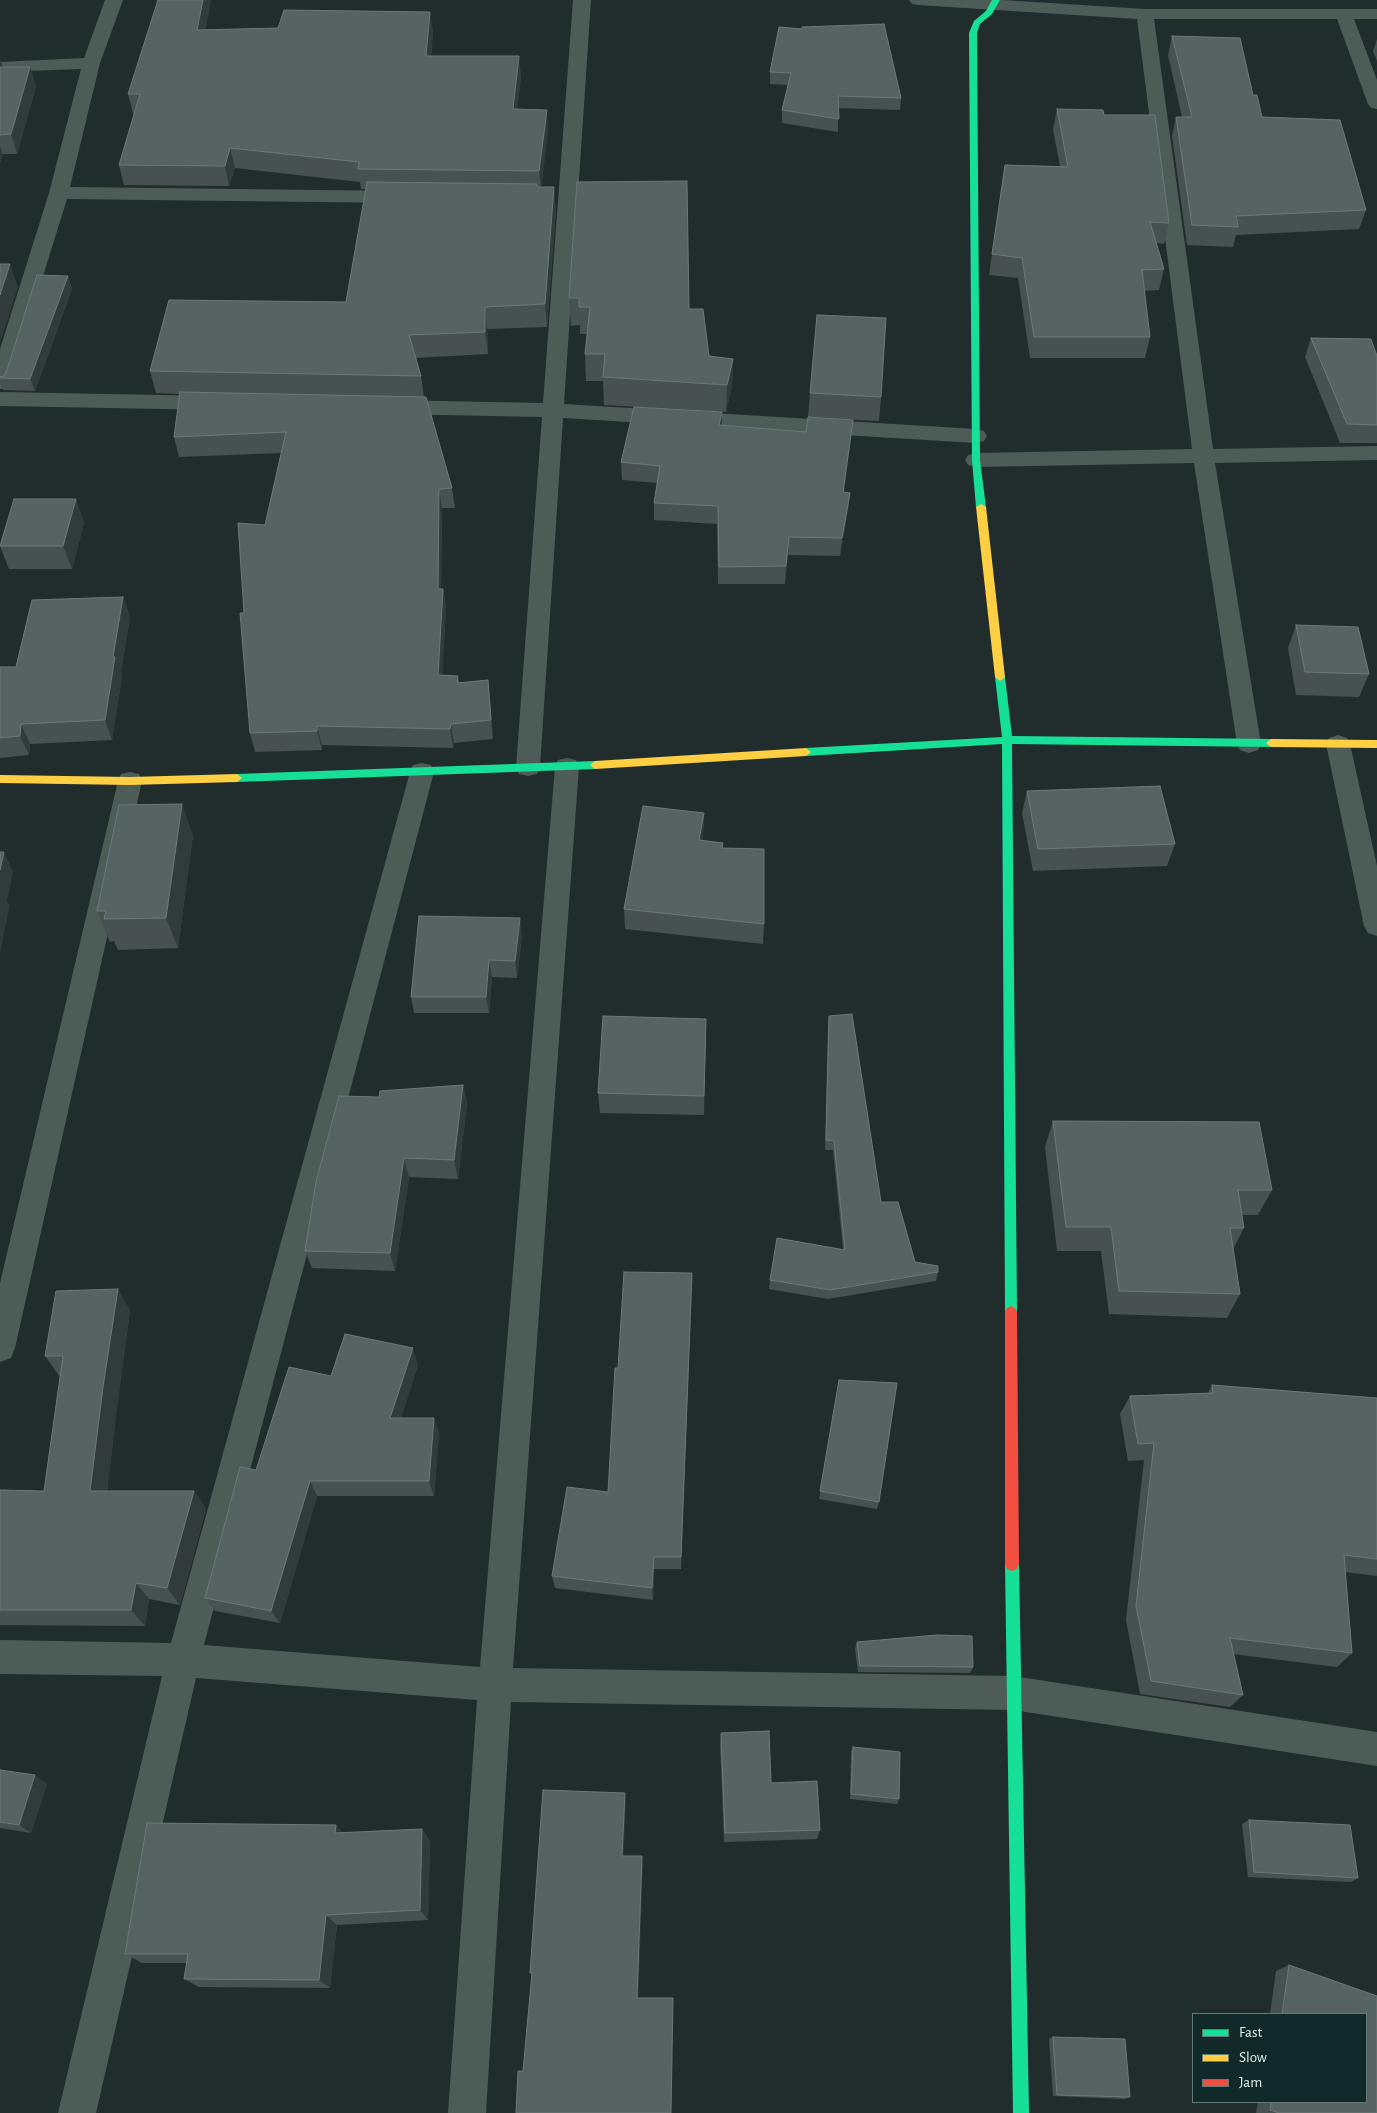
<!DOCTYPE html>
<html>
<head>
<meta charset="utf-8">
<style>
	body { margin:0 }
	#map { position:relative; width:1377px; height:2113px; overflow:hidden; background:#212d2d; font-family:"Alegreya Sans",sans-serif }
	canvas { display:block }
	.legend { position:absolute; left:1192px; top:2013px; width:175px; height:90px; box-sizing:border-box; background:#112928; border:1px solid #657978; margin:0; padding:6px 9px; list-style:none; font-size:15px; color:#e2f1f0 }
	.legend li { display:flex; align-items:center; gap:10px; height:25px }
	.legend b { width:25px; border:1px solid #657978 }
</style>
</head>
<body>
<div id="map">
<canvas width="1377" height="2113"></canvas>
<ul class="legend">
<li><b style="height:6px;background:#16e098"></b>Fast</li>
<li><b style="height:6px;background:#ffcf43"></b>Slow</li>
<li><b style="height:6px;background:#f24e42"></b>Jam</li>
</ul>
</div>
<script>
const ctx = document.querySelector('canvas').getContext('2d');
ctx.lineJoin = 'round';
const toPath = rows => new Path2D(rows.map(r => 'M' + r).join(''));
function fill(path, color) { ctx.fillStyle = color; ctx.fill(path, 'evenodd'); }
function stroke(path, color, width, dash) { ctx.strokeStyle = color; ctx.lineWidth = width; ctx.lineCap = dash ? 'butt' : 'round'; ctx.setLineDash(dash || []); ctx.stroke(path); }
fill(toPath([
	[105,0,123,0,100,63,70,187,402,191,409,193,412,197,409,201,402,203,67,199,10,382,7,387,0,389,0,349,49,193,81,69,0,72,0,62,84,58,105,0],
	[573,0,591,0,564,404,976,429,984,431,987,436,984,441,976,443,563,418,540,767,537,774,528,776,519,774,516,767,542,417,391,414,384,412,380,407,384,402,391,400,543,403,573,0],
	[909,0,1002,0,1145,9,1377,9,1377,19,1354,19,1377,80,1377,109,1371,108,1368,104,1337,19,1154,19,1213,449,1377,446,1377,460,1215,463,1261,744,1258,750,1249,753,1240,750,1237,744,1194,463,976,467,968,465,965,460,968,455,976,453,1192,449,1137,19,918,5,912,4,909,0],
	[0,392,216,396,223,398,227,403,223,408,216,410,0,406,0,392],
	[1338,735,1347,738,1350,744,1377,866,1377,936,1368,933,1364,926,1326,744,1329,738,1338,735],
	[567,758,576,760,579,767,513,1668,1013,1676,1377,1732,1377,1766,1013,1710,511,1702,486,2113,448,2113,477,1700,196,1678,96,2113,58,2113,162,1676,0,1674,0,1640,171,1643,410,772,413,765,422,763,431,765,434,772,204,1645,480,1667,555,767,558,760,567,758],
	[130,772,139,774,142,781,15,1348,11,1358,0,1362,0,1283,118,781,121,774,130,772]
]), '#4e5c57');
fill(toPath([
	[992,0,1000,0,992,14,980,24,977,33,980,460,986,507,981,510,976,507,972,460,969,33,974,21,986,11,992,0],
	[1000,673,1005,677,1012,736,1271,739,1276,743,1271,747,1012,744,1017,1312,1015,1316,1011,1318,1007,1316,1005,1312,1002,744,806,756,801,752,806,748,1002,737,995,677,1000,673],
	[595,761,600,765,595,769,237,782,232,778,237,774,595,761],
	[1012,1557,1017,1559,1019,1564,1029,2113,1013,2113,1005,1564,1007,1559,1012,1557]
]), '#16e098');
fill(toPath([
	[981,504,986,507,1005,677,1000,681,995,677,976,507,981,504],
	[1271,739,1377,740,1377,748,1271,747,1266,743,1271,739],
	[806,748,811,752,806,756,595,769,590,765,595,761,806,748],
	[237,774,242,778,237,782,130,785,0,783,0,775,130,777,237,774]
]), '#ffcf43');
fill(toPath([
	[1011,1306,1015,1308,1017,1312,1019,1564,1017,1569,1012,1571,1007,1569,1005,1564,1005,1312,1007,1308,1011,1306]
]), '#f24e42');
fill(toPath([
	[779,27,901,98,900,110,838,108,838,132,782,123,782,110,788,85,770,84,770,72],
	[205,30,433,31,431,56,521,76,517,109,548,130,541,187,556,209,547,327,487,329,488,354,415,358,421,376,424,397,452,488,455,508,442,508,441,589,443,589,446,608,442,675,458,676,459,683,488,680,493,739,454,743,453,748,322,745,322,750,255,752,250,733,244,613,265,525,281,453,179,457,174,437,180,394,156,393,150,371,346,302,366,189,361,189,360,182,235,168,229,186,124,185,119,165,134,114,133,114,128,94],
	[1172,36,1253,95,1262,117,1366,210,1359,229,1236,235,1233,247,1187,245,1172,136,1176,117,1182,117,1168,55],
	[1377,39,1377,61,1373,51],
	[0,59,2,67,36,86,17,154,3,154,0,163],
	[1057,109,1104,115,1169,223,1164,244,1156,243,1164,269,1159,290,1144,291,1150,337,1145,358,1030,358,1018,278,989,275,1005,165,1060,166,1053,130],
	[577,182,689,309,709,356,733,359,732,386,726,412,604,405,603,381,586,381,585,354,587,334,580,334,580,325,571,326,569,298],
	[68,276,72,289,35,391,3,390,0,383,0,377,4,376],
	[1311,338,1377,356,1377,443,1340,443,1305,357],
	[810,393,881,397,879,421,808,417],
	[853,420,844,492,850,493,848,510,840,556,788,555,785,584,718,584,717,524,654,520,654,503,657,483,622,480,621,462,722,425,806,432],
	[76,499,84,523,72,569,9,569,0,546],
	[123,597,130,617,121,672,122,676,112,740,30,744,29,755,0,758,0,667,16,667],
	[1296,625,1369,674,1359,697,1296,695,1288,648],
	[1027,791,1175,844,1167,866,1033,871,1022,813],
	[704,813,703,834,702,841,723,843,723,848,764,924,763,944,625,929,624,909],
	[193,835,178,948,118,950,114,941,110,942,97,911],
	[522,935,517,978,492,977,489,1013,414,1013,411,997],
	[829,1016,881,1202,915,1262,938,1272,936,1281,828,1299,769,1289,770,1280,843,1249,833,1150,825,1150,828,1026],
	[706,1019,704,1115,600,1113,598,1093],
	[463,1085,467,1104,458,1179,409,1177,395,1271,312,1268,305,1251,379,1097],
	[1053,1121,1272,1190,1258,1215,1242,1215,1244,1228,1233,1249,1240,1294,1227,1318,1109,1314,1101,1251,1057,1251,1045,1147],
	[692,1273,681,1569,654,1569,653,1600,555,1588,552,1576,608,1492,618,1368],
	[130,1310,117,1407,107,1491,194,1491,206,1509,180,1605,149,1599,145,1626,0,1625,0,1490,44,1491,60,1377,45,1356],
	[418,1365,401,1418,434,1418,439,1434,434,1496,317,1496,280,1623,215,1611,205,1598,256,1470,331,1376],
	[839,1380,879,1502,877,1509,819,1499],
	[1212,1385,1377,1398,1377,1576,1345,1572,1352,1653,1337,1667,1233,1654,1243,1695,1230,1707,1140,1694,1126,1620,1144,1460,1128,1461,1120,1414,1130,1396,1208,1393],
	[857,1642,973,1667,970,1673,858,1672,855,1649],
	[721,1733,820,1830,817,1839,724,1842,720,1744],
	[853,1747,899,1799,897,1804,850,1799,851,1752],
	[0,1770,47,1784,31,1833,0,1828],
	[1249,1820,1358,1878,1351,1882,1248,1877,1242,1824],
	[336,1825,342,1833,422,1829,430,1841,428,1920,337,1925,330,1988,199,1987,184,1979,187,1963,142,1963,125,1954],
	[1289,1965,1377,1996,1377,2113,1256,2113,1258,2102,1366,2102,1366,2014,1270,2014,1276,1971],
	[1053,2037,1130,2097,1125,2099,1053,2096,1049,2039]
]), '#475152');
fill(toPath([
	[203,0,211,0,202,50,197,30],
	[430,12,433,31,429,76,426,56],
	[519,56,521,76,514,129,513,109],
	[0,59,5,74,0,83],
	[30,67,36,86,17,154,11,134],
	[547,110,548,130,541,191,539,171],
	[0,146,3,154,0,163],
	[230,148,235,168,229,186,225,166],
	[554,187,556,209,547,327,545,304],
	[10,264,18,287,0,343,0,295],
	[68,276,72,289,35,391,30,379],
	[485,307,487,329,488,354,485,332],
	[733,359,732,386,726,412,727,385],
	[722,412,722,430,719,425],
	[853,420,851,437,842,509,843,492],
	[439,489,442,508,441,609,438,589],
	[850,493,848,510,840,556,842,538],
	[76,499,84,523,72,569,63,546],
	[789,537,788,555,785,584,786,566],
	[443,589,446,608,441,694,438,675],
	[123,597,130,617,121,672,122,676,112,740,105,720,113,657],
	[488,680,490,699,493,739,491,720],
	[21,724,30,744,29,755,20,736],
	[451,724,454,743,453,748,450,729],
	[317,726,322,745,322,750,317,731],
	[182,804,193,835,178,948,166,918],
	[704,813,703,834,699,861,699,840],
	[4,852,13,872,7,901,10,905,0,953,0,870],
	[520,918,522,935,517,978,515,961],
	[489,960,492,977,489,1013,486,997],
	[463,1085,467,1104,458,1179,454,1160],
	[404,1158,409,1177,395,1271,390,1253],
	[692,1273,692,1288,681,1569,681,1557],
	[118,1289,130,1310,117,1407,105,1509,90,1491,103,1387],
	[413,1348,418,1365,396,1434,390,1418],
	[434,1418,439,1434,434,1496,429,1481],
	[310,1481,317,1496,280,1623,271,1611],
	[194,1491,206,1509,180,1605,167,1588],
	[654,1557,654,1569,653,1600,652,1588],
	[136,1583,149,1599,145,1626,131,1610],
	[35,1775,47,1784,31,1833,19,1825],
	[625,1793,626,1802,623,1863,622,1856],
	[336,1825,346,1838,335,1833],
	[422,1829,430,1841,428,1920,420,1910],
	[642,1856,643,1864,638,2003,637,1998],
	[326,1915,337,1925,330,1988,319,1980]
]), '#313b3c');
const building = toPath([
	[158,0,203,0,197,30,278,28,284,10,430,12,426,56,519,56,513,109,547,110,539,171,358,169,359,162,230,148,225,166,119,165,140,94,128,94,158,0],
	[884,24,901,98,838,96,839,119,782,110,791,73,770,72,779,27,802,29,802,27,884,24],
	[1172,36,1240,38,1253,95,1257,95,1262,117,1340,120,1366,210,1236,216,1238,227,1192,225,1176,117,1192,117,1172,36],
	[0,67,30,67,11,134,0,135,0,67],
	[1057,109,1103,110,1104,115,1155,115,1169,223,1150,222,1164,269,1142,270,1150,337,1034,337,1022,258,992,254,1005,165,1068,167,1057,109],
	[687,181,689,309,703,309,709,356,733,359,727,385,603,377,605,354,585,354,590,307,579,307,579,298,569,298,577,182,687,181],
	[367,182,537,184,537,187,554,187,545,304,485,307,485,332,409,335,421,376,150,371,169,300,346,302,367,182],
	[0,264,10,264,0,295,0,264],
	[37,275,68,276,30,379,0,378,0,377,4,376,7,370,37,275],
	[817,315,886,318,881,397,810,393,817,315],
	[1311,338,1371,339,1377,356,1377,425,1347,424,1311,338],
	[180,392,426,397,452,488,439,489,438,589,443,589,438,675,458,676,457,683,488,680,491,720,451,724,450,729,317,726,317,731,250,733,240,613,244,613,238,523,265,525,286,432,174,437,180,392],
	[634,407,722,412,719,425,806,432,808,417,853,420,843,492,850,493,842,538,789,537,786,566,719,567,718,506,654,503,660,466,621,462,634,407],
	[14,499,76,499,63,546,0,546,14,499],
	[123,597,113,657,115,657,105,720,21,724,20,736,0,738,0,667,16,667,32,600,123,597],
	[1296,625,1358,627,1369,674,1305,672,1296,625],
	[1160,786,1175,844,1038,849,1027,791,1160,786],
	[182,804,166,918,104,919,106,911,97,911,119,805,182,804],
	[643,806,704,813,699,840,723,843,722,848,764,849,764,924,624,909,643,806],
	[0,852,4,852,0,870,0,852],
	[419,916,520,918,515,961,489,960,486,997,411,997,419,916],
	[852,1014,881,1202,898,1202,915,1262,938,1266,938,1272,830,1290,770,1280,777,1238,845,1250,834,1141,826,1140,829,1016,852,1014],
	[603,1016,706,1019,704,1096,598,1093,603,1016],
	[463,1085,454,1160,404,1158,390,1253,305,1251,316,1182,339,1096,379,1097,380,1091,463,1085],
	[1053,1121,1259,1122,1272,1190,1238,1190,1244,1228,1230,1228,1240,1294,1119,1291,1111,1227,1066,1227,1053,1121],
	[624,1272,692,1273,681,1557,654,1557,652,1588,552,1576,567,1487,608,1492,615,1368,618,1368,624,1272],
	[118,1289,103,1387,90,1491,194,1491,167,1588,136,1583,131,1610,0,1610,0,1490,44,1491,63,1356,45,1356,56,1291,118,1289],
	[345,1334,413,1348,390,1418,434,1418,429,1481,310,1481,271,1611,205,1598,240,1467,256,1470,289,1367,331,1376,345,1334],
	[839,1380,897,1383,879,1502,820,1491,839,1380],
	[1212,1385,1377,1398,1377,1559,1344,1555,1352,1653,1230,1638,1243,1695,1151,1681,1136,1606,1154,1443,1138,1444,1130,1396,1213,1393,1212,1385],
	[937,1635,972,1636,973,1667,860,1666,857,1642,937,1635],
	[769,1731,771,1783,817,1781,820,1830,725,1833,721,1733,769,1731],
	[853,1747,900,1752,899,1799,851,1794,853,1747],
	[0,1770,35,1775,19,1825,0,1822,0,1770],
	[543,1790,625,1793,622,1856,642,1856,637,1998,673,1998,671,2113,516,2113,518,2071,523,2071,532,1973,530,1973,543,1790],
	[1249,1820,1350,1825,1358,1878,1254,1872,1249,1820],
	[147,1823,336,1825,335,1833,422,1829,420,1910,326,1915,319,1980,184,1979,188,1954,125,1954,147,1823],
	[1289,1965,1377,1996,1377,2113,1279,2113,1270,2110,1271,2102,1366,2102,1366,2014,1282,2014,1289,1965],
	[1053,2037,1125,2039,1130,2097,1057,2095,1053,2037]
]);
fill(building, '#576263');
stroke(building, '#6d7979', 1);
</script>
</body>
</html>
